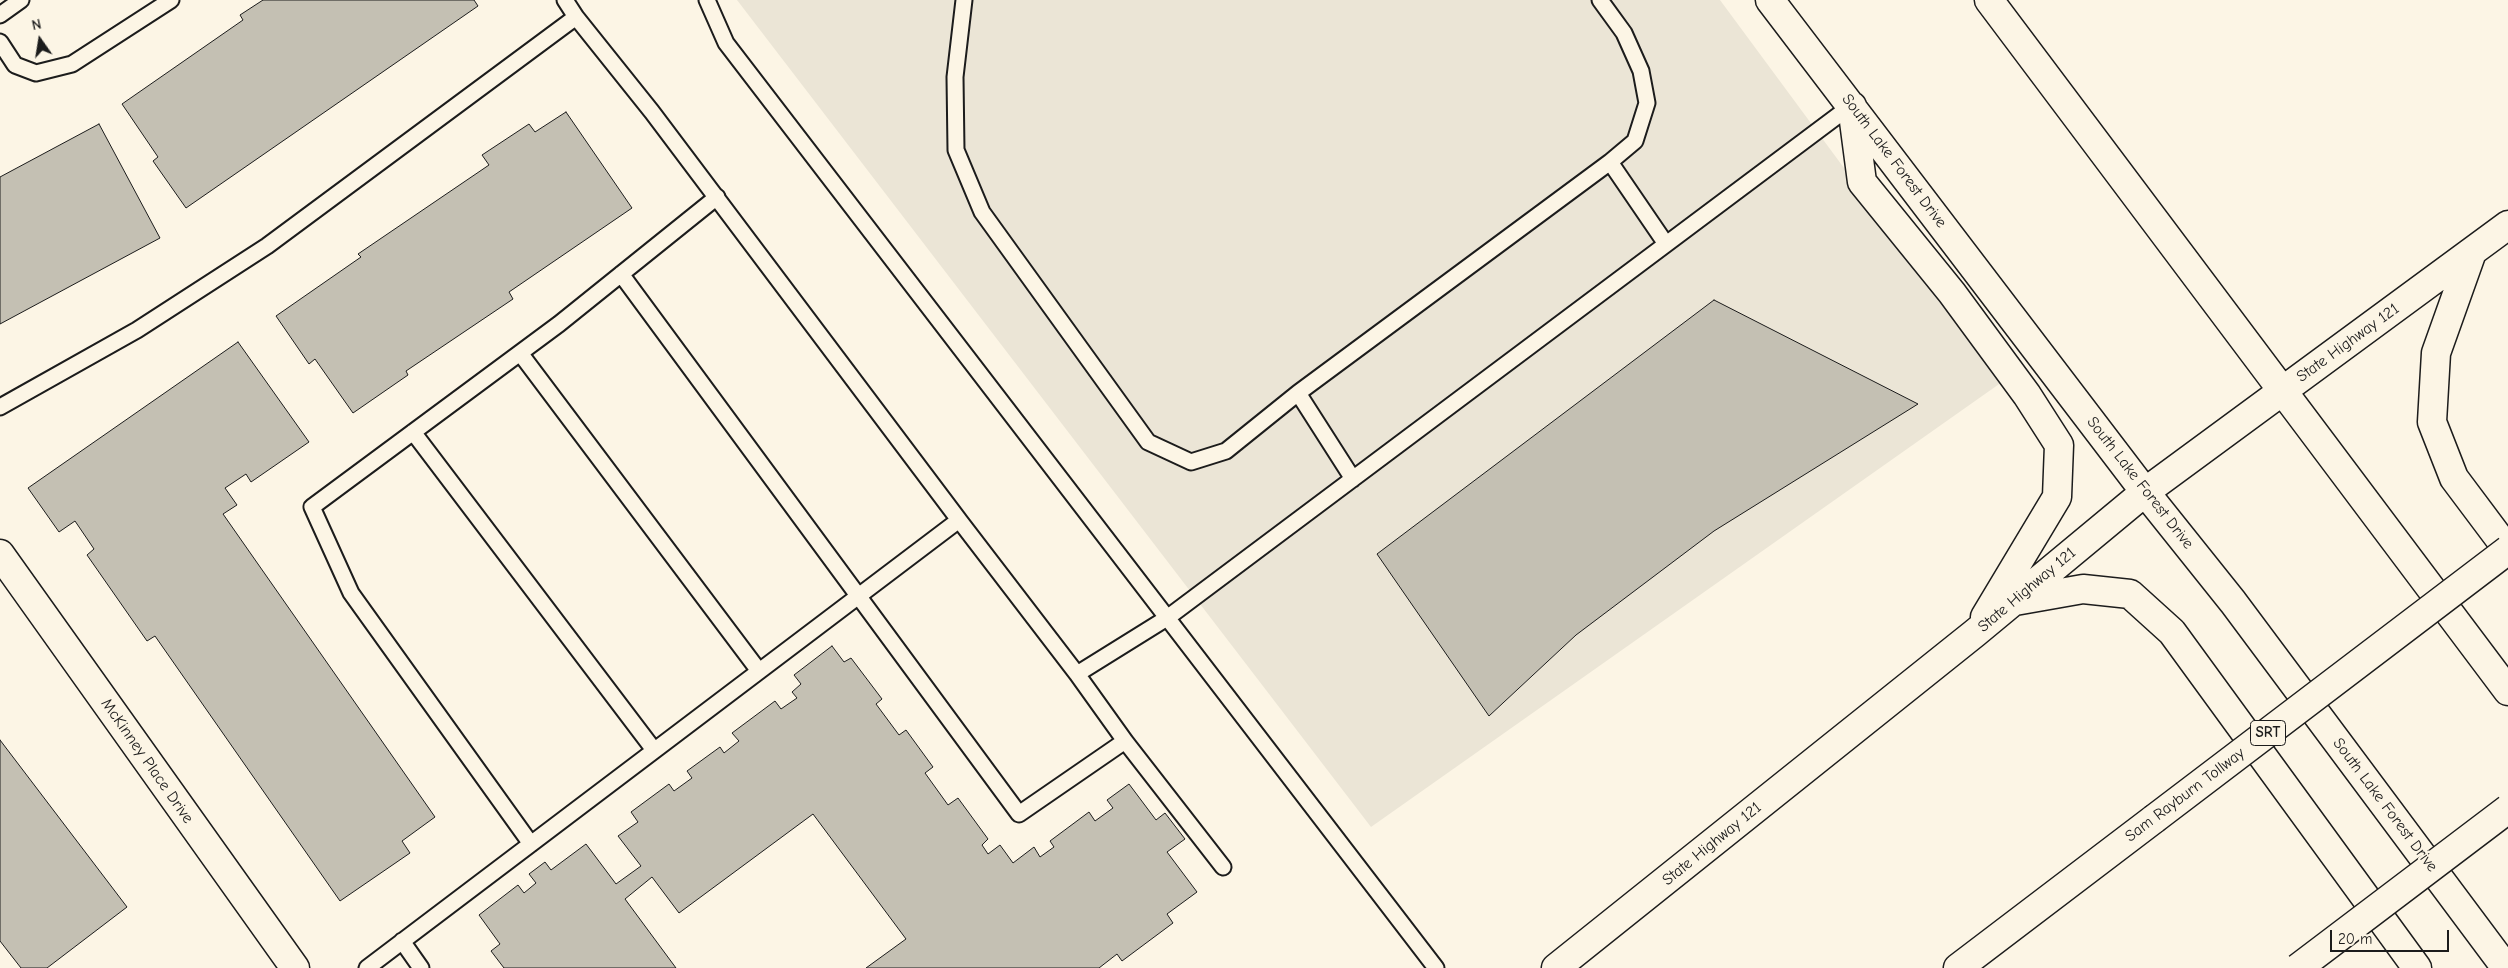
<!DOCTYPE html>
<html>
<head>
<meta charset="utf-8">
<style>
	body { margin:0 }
	#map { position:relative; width:2508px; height:968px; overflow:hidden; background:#fcf5e5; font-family:"Comic Neue",sans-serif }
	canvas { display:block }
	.north { position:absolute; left:15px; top:15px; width:50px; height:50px; -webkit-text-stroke:4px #fcf5e5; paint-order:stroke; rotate:347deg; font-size:14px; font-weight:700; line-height:20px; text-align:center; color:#1c1c1c }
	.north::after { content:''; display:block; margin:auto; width:18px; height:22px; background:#1c1c1c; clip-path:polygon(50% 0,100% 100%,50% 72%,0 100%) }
	.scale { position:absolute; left:2330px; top:930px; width:119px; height:22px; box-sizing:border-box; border:2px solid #1c1c1c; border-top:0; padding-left:6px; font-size:15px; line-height:18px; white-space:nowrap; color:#1c1c1c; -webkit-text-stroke:4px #fcf5e5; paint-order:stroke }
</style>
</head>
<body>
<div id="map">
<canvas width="2508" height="968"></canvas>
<div class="north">N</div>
<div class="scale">20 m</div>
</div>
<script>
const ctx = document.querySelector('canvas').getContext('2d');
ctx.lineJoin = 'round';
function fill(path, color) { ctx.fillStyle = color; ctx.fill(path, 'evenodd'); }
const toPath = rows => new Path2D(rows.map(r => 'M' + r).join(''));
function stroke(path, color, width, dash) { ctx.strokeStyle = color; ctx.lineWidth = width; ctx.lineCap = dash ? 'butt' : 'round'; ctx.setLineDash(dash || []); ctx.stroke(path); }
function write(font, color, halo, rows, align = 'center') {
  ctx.font = font + ' "Comic Neue",sans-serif'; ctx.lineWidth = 5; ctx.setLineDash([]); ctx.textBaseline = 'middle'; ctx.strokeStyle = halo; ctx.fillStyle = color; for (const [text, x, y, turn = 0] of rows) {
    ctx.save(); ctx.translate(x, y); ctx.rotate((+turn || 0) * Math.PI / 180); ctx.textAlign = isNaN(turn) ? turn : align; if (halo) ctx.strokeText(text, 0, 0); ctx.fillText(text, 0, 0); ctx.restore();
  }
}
fill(toPath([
	[737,0,1720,0,2002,382,1371,827]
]), '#ebe5d6');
const building = toPath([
	[263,0,474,0,478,6,186,208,153,161,158,157,122,104,243,20,240,15,263,0],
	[566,112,632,208,509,292,513,299,406,371,408,375,353,413,315,359,309,364,276,316,361,257,358,254,489,165,482,155,529,124,535,132,566,112],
	[99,124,160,238,0,324,0,177,99,124],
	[1714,300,1918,404,1714,531,1576,635,1489,716,1377,554,1714,300],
	[238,342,309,442,251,482,246,474,225,488,237,505,223,514,435,817,402,841,410,853,340,901,155,636,147,641,87,555,94,549,75,521,59,532,28,488,238,342],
	[832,646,844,662,851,658,882,699,876,704,899,735,906,730,933,767,925,773,948,805,958,798,988,839,982,845,988,854,1000,845,1013,863,1034,847,1040,857,1054,847,1050,841,1089,812,1095,821,1113,808,1107,800,1129,784,1156,820,1165,813,1185,839,1167,852,1197,892,1167,914,1173,923,1122,961,1117,954,1099,968,866,968,906,939,813,814,679,913,652,877,625,899,676,968,504,968,491,951,500,944,479,915,518,885,524,893,536,883,529,874,545,862,551,870,586,844,616,884,641,866,618,836,638,822,631,812,669,784,674,791,692,778,687,771,720,747,724,753,739,741,732,733,775,701,781,709,797,698,792,692,801,684,794,675,832,646],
	[0,740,127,907,47,968,21,968,0,941,0,740]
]);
fill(building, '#c4c0b3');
stroke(building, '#1c1c1c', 1);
const service = toPath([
	[565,0,576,17],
	[707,0,726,43,1436,968],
	[964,0,955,77,956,150,982,212,1148,442,1191,462,1226,451,1298,393],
	[1600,0,1624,33,1641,71,1647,103,1635,141,1610,162],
	[0,15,21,0],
	[0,42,15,65,36,73,72,64,171,0],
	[621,274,1019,814,1125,741,1077,674],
	[520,353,759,671],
	[0,407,137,330,267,246,576,17,652,112,959,520,367,968],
	[413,432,654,750],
	[1353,479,1298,393,1610,162,1666,244],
	[959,520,1077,674,1167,618,1852,105],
	[1125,741,1223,867],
	[531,844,351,593,312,507,559,324,717,197],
	[402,941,421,968]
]);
const minor = toPath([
	[0,554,295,968]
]);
const secondary = toPath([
	[1770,0,2145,492,2233,602,2506,968],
	[1989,0,2508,691],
	[1852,106,1862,182,1952,293,2027,395,2059,445,2057,497,1985,617],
	[2472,252,2436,353,2432,422,2454,478,2508,550],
	[2015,601,2083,589,2130,594,2172,632,2417,968],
	[1556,968,1975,633,2145,492,2508,225]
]);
const motorway = toPath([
	[1958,968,2154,819]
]);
stroke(service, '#1c1c1c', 19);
stroke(minor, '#1c1c1c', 31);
stroke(secondary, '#1c1c1c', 31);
stroke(motorway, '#1c1c1c', 31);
stroke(service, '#fcf5e5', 15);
stroke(minor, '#fcf5e5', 28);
stroke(secondary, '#fcf5e5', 28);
stroke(motorway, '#fcf5e5', 28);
const motorwayBridge = toPath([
	[2154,819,2508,550],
	[2298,968,2508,809]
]);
stroke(motorwayBridge, '#1c1c1c', 31, []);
stroke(motorwayBridge, '#fcf5e5', 28);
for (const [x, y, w] of [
	[2268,733,35]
]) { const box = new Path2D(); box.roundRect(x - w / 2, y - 12.5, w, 25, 4); ctx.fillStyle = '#fcf5e5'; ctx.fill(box); stroke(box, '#1c1c1c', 1); }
write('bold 15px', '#1c1c1c', null, [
	["SRT",2268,733]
]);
write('16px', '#1c1c1c', '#fcf5e5', [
	["South Lake Forest Drive",1894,161,53],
	["State Highway 121",2348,343,-36],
	["South Lake Forest Drive",2140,483,52],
	["State Highway 121",2027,590,-40],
	["McKinney Place Drive",147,761,55],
	["Sam Rayburn Tollway",2185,795,-37],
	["South Lake Forest Drive",2385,805,53],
	["State Highway 121",1712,844,-39]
]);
</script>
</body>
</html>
